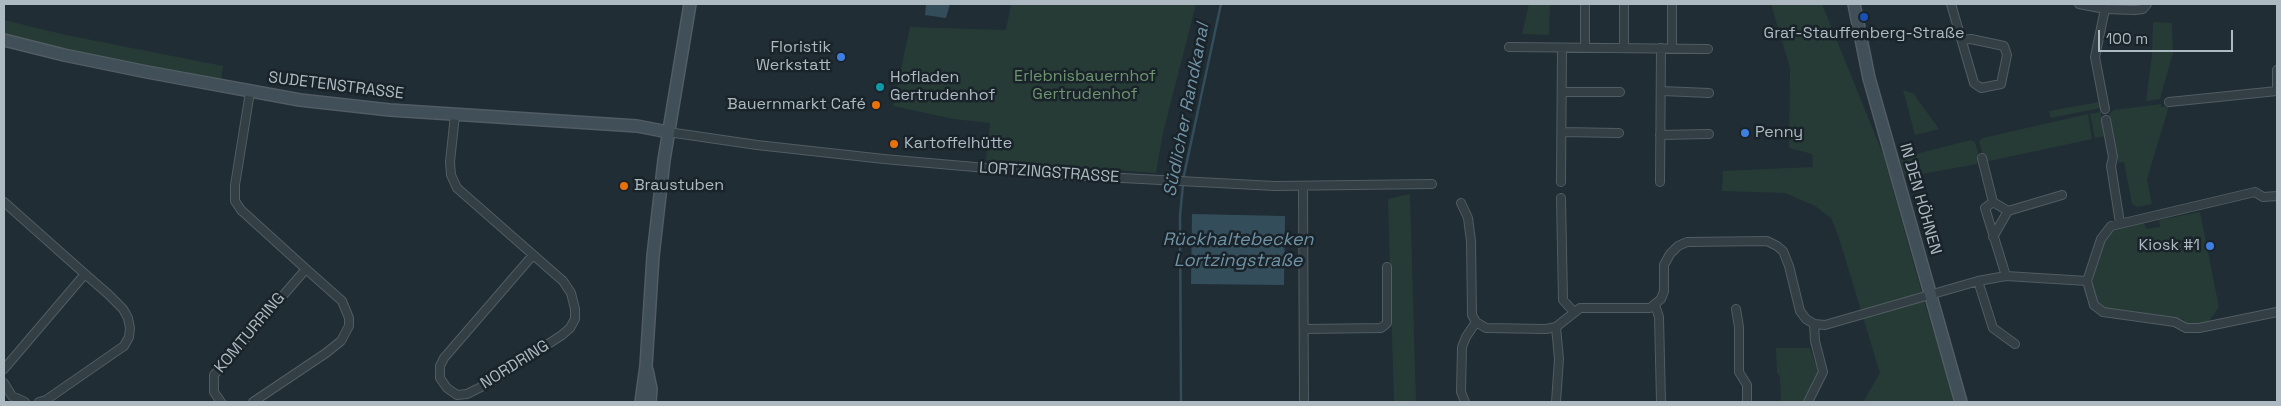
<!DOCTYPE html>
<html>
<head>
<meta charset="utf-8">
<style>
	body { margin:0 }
	#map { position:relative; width:2281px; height:406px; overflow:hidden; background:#202d34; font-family:"Space Grotesk",sans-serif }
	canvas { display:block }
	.frame { position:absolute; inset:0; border:5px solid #adbac2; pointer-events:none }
	.scale { position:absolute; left:2098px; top:30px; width:135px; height:22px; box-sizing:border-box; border:2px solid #adbac2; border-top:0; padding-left:6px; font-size:15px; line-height:18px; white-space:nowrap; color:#adbac2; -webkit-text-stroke:4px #192329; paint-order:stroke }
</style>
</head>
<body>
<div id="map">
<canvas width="2281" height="406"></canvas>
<div class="frame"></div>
<div class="scale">100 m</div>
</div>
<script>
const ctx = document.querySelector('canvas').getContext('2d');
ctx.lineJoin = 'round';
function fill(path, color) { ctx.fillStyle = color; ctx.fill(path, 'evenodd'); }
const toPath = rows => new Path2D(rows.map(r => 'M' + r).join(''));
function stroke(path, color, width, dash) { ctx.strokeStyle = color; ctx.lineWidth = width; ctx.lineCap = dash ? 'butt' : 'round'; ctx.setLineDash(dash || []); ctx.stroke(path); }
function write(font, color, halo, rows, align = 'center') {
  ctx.font = font + ' "Space Grotesk",sans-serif'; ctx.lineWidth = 5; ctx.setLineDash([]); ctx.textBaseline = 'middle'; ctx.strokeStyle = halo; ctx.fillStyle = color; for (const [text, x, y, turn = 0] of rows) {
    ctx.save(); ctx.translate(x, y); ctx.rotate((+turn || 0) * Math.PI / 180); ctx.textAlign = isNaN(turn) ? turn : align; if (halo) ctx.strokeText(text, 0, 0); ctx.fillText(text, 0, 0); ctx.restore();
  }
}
fill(toPath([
	[1011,4,1196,4,1163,133,1156,173,986,160,990,123,953,119,893,106,910,27,1006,30],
	[1529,4,1550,4,1549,35,1522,34],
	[1771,4,1822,4,1883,154,1926,308,1956,402,1863,402,1880,373,1838,235,1831,218,1815,206,1785,193,1722,191,1723,171,1813,167,1812,154,1789,148,1790,68],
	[4,20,66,35,223,66,221,82,57,49,4,33],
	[2153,22,2172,23,2173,53,2160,99,2146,101,2152,54],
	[1903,90,1913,93,1939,129,1915,135],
	[2099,102,2100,108,2051,118,2049,111],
	[2161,104,2161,107,2169,106,2147,179,2152,204,2137,207,2132,204,2124,162,2119,163,2109,114,2114,110],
	[2101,112,2105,136,2095,138,2090,114],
	[2088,114,2092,139,1985,162,1979,141,1983,138],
	[1971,140,1975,142,1980,160,1977,164,1905,177,1900,158],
	[1410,194,1416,402,1394,402,1388,199],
	[2200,212,2219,307,2208,323,2187,324,2183,319,2110,310,2102,307,2096,299,2093,287,2093,276,2104,241,2112,230,2144,223,2146,229,2160,227,2159,220],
	[1776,348,1810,348,1818,372,1803,402,1781,402,1780,377,1777,373]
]), '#263b36');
fill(toPath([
	[926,4,950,4,946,18,925,15],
	[1192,214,1285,216,1284,285,1191,284]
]), '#344d5b');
stroke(toPath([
	[1181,402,1180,215,1184,175,1221,4]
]), '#344d5b', 2.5);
const street = toPath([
	[1672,4,1672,48],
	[1951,4,1974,83,1981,88,2001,84,2007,55,2004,46,1971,39,1962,40],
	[2079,4,2105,9,2135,10,2143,9,2147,4],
	[1509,47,1708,49],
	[1585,47,1585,4],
	[1624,47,1624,4],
	[1662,91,1709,93],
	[2277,91,2277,70],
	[250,92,235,185,235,201,241,210,306,269],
	[1562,92,1620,92],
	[2169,102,2277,91],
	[2105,109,2095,57,2105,9],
	[455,115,450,162,451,175,457,188,563,281,571,293,575,309,575,319,570,328,562,335,487,384,467,394,457,395,447,388,440,378,440,366,444,358,533,255],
	[2106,120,2113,157,2111,166,2120,223],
	[668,132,757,145,884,159,1065,175,1275,186,1432,184],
	[1562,132,1619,133],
	[1660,135,1709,134],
	[1982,158,1993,202,1985,208,2006,276],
	[1561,182,1562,48],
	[1660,182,1661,48],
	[1303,186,1304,402],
	[2277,196,2263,197,2255,192,2111,226,2101,239,2087,281,2094,305,2103,312,2175,322,2186,328,2199,328,2277,312],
	[1561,198,1563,300,1573,311],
	[4,202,85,274],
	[1993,202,2008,211,1993,237],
	[1461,203,1468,218,1471,241,1472,315,1476,322,1486,328,1546,329,1556,327,1580,308,1650,308,1661,299,1664,291,1664,265,1670,254,1678,246,1687,242,1767,241,1777,246,1783,251,1789,266,1800,311,1806,319,1814,324,1825,325,1978,281,2006,276,2087,281],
	[2008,211,2062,195],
	[1978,281,1993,328,2015,344],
	[1655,305,1659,317,1661,402],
	[1736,309,1739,327,1739,372,1747,385,1747,402],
	[1556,327,1559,359,1556,402],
	[1304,329,1381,328,1385,325,1387,323,1387,267],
	[4,369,85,274,108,294,123,309,128,318,130,328,129,337,124,346,46,400,39,402],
	[4,383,12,396,25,402],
	[221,402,214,392,214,375,306,269,342,301,349,318,349,326,341,341,326,353,253,402],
	[1465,402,1461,392,1462,347,1466,337,1476,322],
	[1808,402,1823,372,1815,341,1814,324]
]);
const secondary = toPath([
	[1854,4,1869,78,1961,402],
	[4,40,64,55,147,72,300,100,390,110,637,126,668,132],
	[647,370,651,389,650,402],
	[641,402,646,366,653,256,664,160,690,4]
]);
stroke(street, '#515c63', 10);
stroke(secondary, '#515c63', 14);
stroke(street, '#333e45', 8);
stroke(secondary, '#414f58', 11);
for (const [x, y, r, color] of [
	[1864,17,5,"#1a4fb4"],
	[841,57,5,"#3f7fe0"],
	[880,87,5,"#0f9aa8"],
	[876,105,5,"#e8710a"],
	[1745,133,5,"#3f7fe0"],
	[894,144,5,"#e8710a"],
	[624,186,5,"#e8710a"],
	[2210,246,5,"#3f7fe0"]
]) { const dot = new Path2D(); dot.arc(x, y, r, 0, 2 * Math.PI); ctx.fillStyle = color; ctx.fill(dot); stroke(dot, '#192329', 2); }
write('16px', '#adbac2', '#192329', [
	["Graf-Stauffenberg-Straße",1864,34,"center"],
	["Floristik",831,48,"right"],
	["Werkstatt",831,66,"right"],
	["Hofladen",890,78],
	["Gertrudenhof",890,96],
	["Bauernmarkt Café",866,105,"right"],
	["Penny",1755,133],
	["Kartoffelhütte",904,144],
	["Braustuben",634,186],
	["Kiosk #1",2200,246,"right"]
], 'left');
write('16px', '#6e966e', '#192329', [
	["Erlebnisbauernhof",1085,77],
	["Gertrudenhof",1085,95]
]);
write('16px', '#adbac2', '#192329', [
	["SUDETENSTRASSE",336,86,7],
	["LORTZINGSTRASSE",1049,173,4],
	["IN DEN HÖHNEN",1920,199,74],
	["KOMTURRING",250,333,-50],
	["NORDRING",515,365,-32]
]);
write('italic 18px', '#6f92a5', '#192329', [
	["Südlicher Randkanal",1187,110,-79],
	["Rückhaltebecken",1238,240],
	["Lortzingstraße",1238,261]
]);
</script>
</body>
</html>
